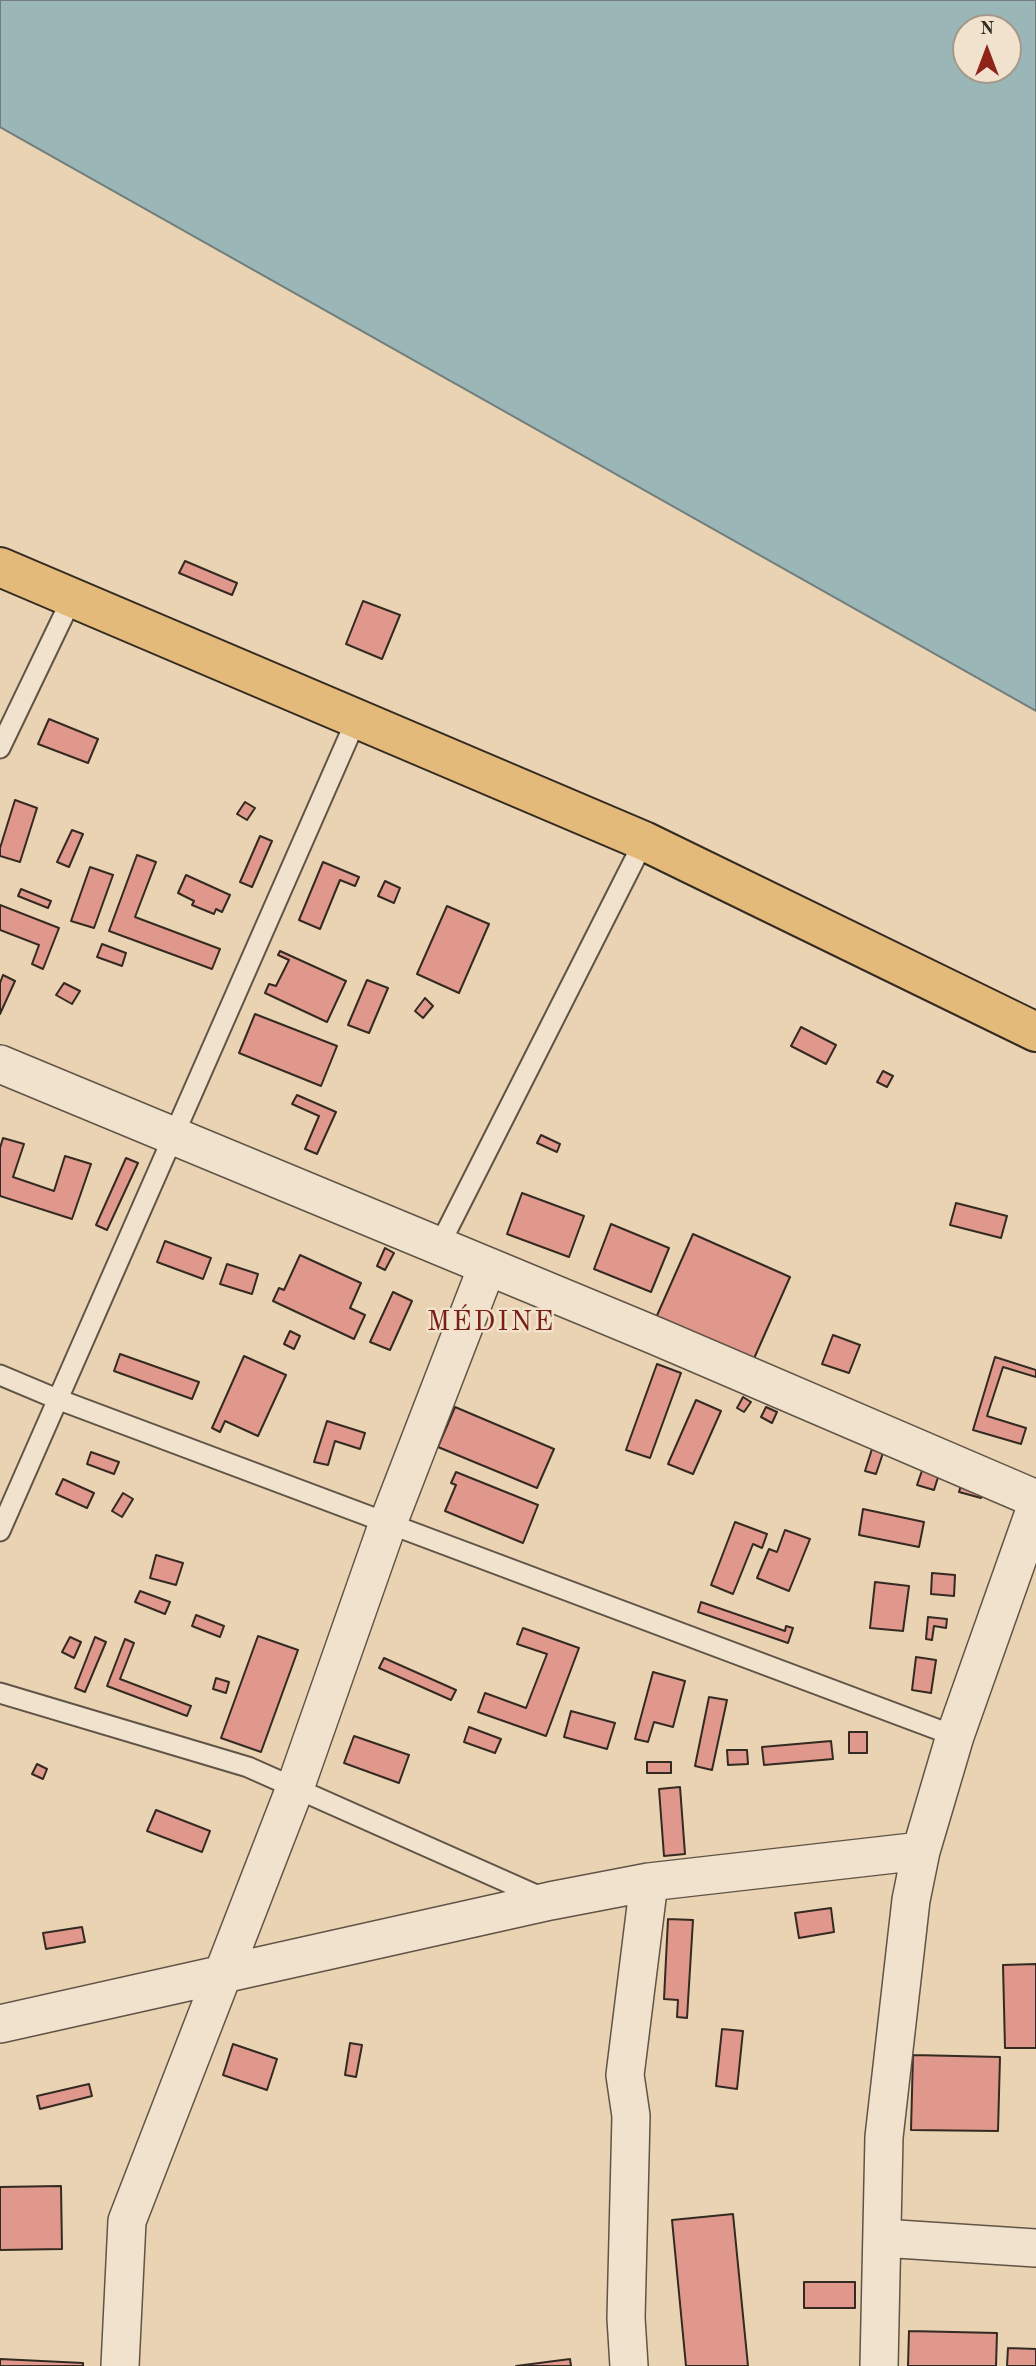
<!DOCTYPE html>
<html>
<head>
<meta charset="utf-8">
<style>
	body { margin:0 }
	#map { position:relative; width:1036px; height:2366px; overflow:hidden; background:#e9d3b3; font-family:"Old Standard TT",serif }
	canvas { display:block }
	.north { position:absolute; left:952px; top:14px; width:70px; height:70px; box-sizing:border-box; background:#f1e2ce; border:2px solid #a59889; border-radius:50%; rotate:0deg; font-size:19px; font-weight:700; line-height:28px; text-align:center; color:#332a21 }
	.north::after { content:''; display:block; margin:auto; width:24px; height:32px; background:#8f2418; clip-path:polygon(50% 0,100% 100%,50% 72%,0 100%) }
</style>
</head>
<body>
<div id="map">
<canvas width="1036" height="2366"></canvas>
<div class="north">N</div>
</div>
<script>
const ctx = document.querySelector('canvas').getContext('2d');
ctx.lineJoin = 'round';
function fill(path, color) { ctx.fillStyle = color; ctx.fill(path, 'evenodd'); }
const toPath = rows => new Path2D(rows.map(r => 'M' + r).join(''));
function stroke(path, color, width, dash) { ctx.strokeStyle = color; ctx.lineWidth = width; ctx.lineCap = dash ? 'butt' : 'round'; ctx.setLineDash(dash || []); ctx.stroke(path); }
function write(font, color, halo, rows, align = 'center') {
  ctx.font = font + ' "Old Standard TT",serif'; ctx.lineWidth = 5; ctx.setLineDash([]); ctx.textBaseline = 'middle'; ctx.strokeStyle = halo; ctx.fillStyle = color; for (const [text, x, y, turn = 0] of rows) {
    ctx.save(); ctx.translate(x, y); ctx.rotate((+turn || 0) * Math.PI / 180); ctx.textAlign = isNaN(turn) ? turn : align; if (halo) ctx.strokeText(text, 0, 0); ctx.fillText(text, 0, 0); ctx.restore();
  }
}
const water = toPath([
	[0,0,1036,0,1036,711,0,127,0,0],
	[966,28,1008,28,1008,70,966,70,966,28]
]);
fill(water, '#9bb6b7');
stroke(water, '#717e7b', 2);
const building = toPath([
	[185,561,237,583,232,595,179,573,185,561],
	[363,601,400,615,382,659,346,644,363,601],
	[49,719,98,739,88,763,38,744,49,719],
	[15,800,37,808,20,862,0,856,0,848,15,800],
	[245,802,255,808,247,820,237,814,245,802],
	[72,830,83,834,69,867,57,862,72,830],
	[260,836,272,841,252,887,240,882,260,836],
	[137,855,156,862,135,917,220,949,212,969,109,931,137,855],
	[323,862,359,877,355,886,340,880,320,929,299,920,323,862],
	[90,867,113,875,94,928,71,921,90,867],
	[186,875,230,895,222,912,216,909,214,914,192,905,194,901,178,893,186,875],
	[385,881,400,888,394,903,378,896,385,881],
	[21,889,51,901,48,908,18,896,21,889],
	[0,905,59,928,43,969,32,964,39,945,0,930,0,905],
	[447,906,489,924,459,993,417,974,447,906],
	[102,944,126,953,122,966,97,957,102,944],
	[280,951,346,981,327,1022,265,993,269,984,276,986,289,960,278,955,280,951],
	[3,975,15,981,0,1014,0,983,3,975],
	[367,980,388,988,369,1033,348,1025,367,980],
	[64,983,80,991,72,1004,56,995,64,983],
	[425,998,433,1006,423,1018,415,1011,425,998],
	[255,1014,337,1046,321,1086,239,1053,255,1014],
	[801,1027,836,1045,826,1064,791,1046,801,1027],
	[883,1071,893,1076,887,1087,877,1082,883,1071],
	[297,1095,336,1112,317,1154,305,1149,319,1116,292,1104,297,1095],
	[541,1135,560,1144,557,1152,537,1143,541,1135],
	[3,1138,24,1144,13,1177,54,1191,65,1156,91,1164,72,1219,0,1196,0,1148,3,1138],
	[126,1158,138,1163,107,1230,96,1225,126,1158],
	[522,1193,584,1216,569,1257,507,1234,522,1193],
	[956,1203,1007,1216,1001,1238,950,1225,956,1203],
	[611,1224,669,1248,651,1292,594,1269,611,1224],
	[693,1234,790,1277,752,1363,655,1320,693,1234],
	[165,1241,211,1258,203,1279,157,1262,165,1241],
	[385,1248,394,1253,385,1270,377,1266,385,1248],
	[300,1255,361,1283,350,1308,365,1315,354,1339,273,1301,279,1288,284,1290,300,1255],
	[227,1264,258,1274,252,1294,220,1284,227,1264],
	[393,1292,412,1301,390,1350,370,1342,393,1292],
	[290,1331,300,1336,294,1349,284,1344,290,1331],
	[833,1335,860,1345,849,1373,822,1364,833,1335],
	[120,1354,199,1382,192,1399,114,1371,120,1354],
	[244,1356,286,1375,258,1436,225,1421,220,1432,212,1428,244,1356],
	[995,1357,1036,1370,1036,1377,1003,1367,987,1416,1026,1428,1021,1444,973,1430,995,1357],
	[657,1364,681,1373,650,1458,626,1450,657,1364],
	[743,1397,751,1402,744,1412,737,1408,743,1397],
	[696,1400,721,1411,693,1474,668,1464,696,1400],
	[455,1407,554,1449,537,1488,438,1447,455,1407],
	[766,1407,777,1412,772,1423,761,1417,766,1407],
	[327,1421,365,1433,360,1449,335,1441,328,1465,314,1462,327,1421],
	[872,1449,883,1453,876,1474,865,1471,872,1449],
	[91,1452,119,1462,114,1474,87,1464,91,1452],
	[924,1465,940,1471,934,1490,917,1485,924,1465],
	[456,1472,538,1505,523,1543,445,1511,456,1485,451,1483,456,1472],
	[963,1478,984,1485,981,1498,959,1492,963,1478],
	[63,1479,94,1493,87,1508,56,1494,63,1479],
	[123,1493,133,1499,122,1517,112,1511,123,1493],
	[863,1509,924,1522,919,1547,859,1535,863,1509],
	[735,1522,767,1534,762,1548,753,1544,733,1594,711,1585,735,1522],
	[785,1530,810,1539,789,1591,757,1578,769,1549,777,1552,785,1530],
	[156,1555,183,1563,176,1585,150,1578,156,1555],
	[932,1573,955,1575,954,1596,931,1594,932,1573],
	[875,1582,909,1586,903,1631,870,1628,875,1582],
	[140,1591,170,1602,165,1614,135,1602,140,1591],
	[701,1602,785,1631,786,1626,793,1628,788,1643,698,1612,701,1602],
	[196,1615,224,1626,220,1637,192,1626,196,1615],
	[928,1617,947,1619,946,1628,934,1626,932,1640,926,1639,928,1617],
	[523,1628,579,1648,546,1736,478,1712,485,1693,526,1708,547,1654,517,1644,523,1628],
	[258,1636,298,1650,261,1752,221,1738,258,1636],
	[70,1637,81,1642,74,1658,62,1652,70,1637],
	[95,1637,106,1642,85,1692,75,1688,95,1637],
	[125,1639,134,1643,120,1679,191,1706,187,1716,107,1686,125,1639],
	[916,1657,936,1660,931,1693,912,1690,916,1657],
	[384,1658,456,1690,451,1700,379,1668,384,1658],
	[653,1672,685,1681,673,1727,654,1722,648,1742,635,1739,653,1672],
	[216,1678,229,1682,226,1693,213,1689,216,1678],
	[709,1697,727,1700,712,1770,695,1766,709,1697],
	[571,1711,615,1723,607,1749,564,1737,571,1711],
	[469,1727,501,1739,495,1753,464,1742,469,1727],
	[849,1732,867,1732,867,1753,849,1753,849,1732],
	[354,1736,409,1755,399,1783,344,1763,354,1736],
	[831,1741,833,1759,764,1765,762,1747,831,1741],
	[727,1750,747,1750,748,1764,728,1765,727,1750],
	[647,1762,671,1762,671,1773,647,1773,647,1762],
	[37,1764,47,1769,43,1779,32,1774,37,1764],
	[680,1787,685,1854,664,1856,659,1789,680,1787],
	[156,1810,210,1831,202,1852,147,1831,156,1810],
	[831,1908,834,1932,799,1938,795,1913,831,1908],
	[668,1919,693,1920,687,2018,677,2017,678,2000,664,1999,668,1919],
	[82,1927,85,1942,46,1949,43,1933,82,1927],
	[1036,1964,1036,2048,1005,2048,1003,1965,1036,1964],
	[722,2029,743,2031,737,2089,716,2086,722,2029],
	[350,2043,362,2045,356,2077,345,2075,350,2043],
	[233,2044,277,2059,267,2090,223,2075,233,2044],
	[913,2055,1000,2057,998,2131,911,2130,913,2055],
	[89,2084,92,2096,40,2109,37,2096,89,2084],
	[61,2186,62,2249,0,2250,0,2187,61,2186],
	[733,2214,748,2366,686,2366,672,2220,733,2214],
	[804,2282,855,2282,855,2308,804,2308,804,2282],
	[909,2331,997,2333,996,2366,908,2366,909,2331],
	[1008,2348,1036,2349,1036,2366,1007,2366,1008,2348],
	[0,2359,83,2363,83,2366,0,2366,0,2359],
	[570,2359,571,2366,516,2366,570,2359]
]);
fill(building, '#e1988c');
stroke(building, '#332a21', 2);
const lane = toPath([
	[0,748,73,596],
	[438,1248,644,841],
	[0,1375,57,1399,955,1736],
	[0,1531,357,718],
	[0,1693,248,1767,545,1899]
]);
const street = toPath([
	[0,1064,656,1336,1036,1499],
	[0,2024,550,1901,649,1882,921,1851],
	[882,2238,1036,2248],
	[120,2366,127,2221,295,1788,388,1523,487,1267],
	[629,2366,626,2318,631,2116,625,2075,649,1882],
	[879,2366,884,2137,911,1900,921,1851,955,1736,1036,1507]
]);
const highway = toPath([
	[0,567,644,841,1036,1032]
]);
stroke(lane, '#605446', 23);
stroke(street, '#605446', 40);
stroke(highway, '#332a21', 42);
stroke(lane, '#f1e2ce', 19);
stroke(street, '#f1e2ce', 37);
stroke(highway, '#e4ba7a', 38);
ctx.letterSpacing = '2px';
write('28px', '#7a1f14', '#f1e2ce', [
	["MÉDINE",491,1323]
]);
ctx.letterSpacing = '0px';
</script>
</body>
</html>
